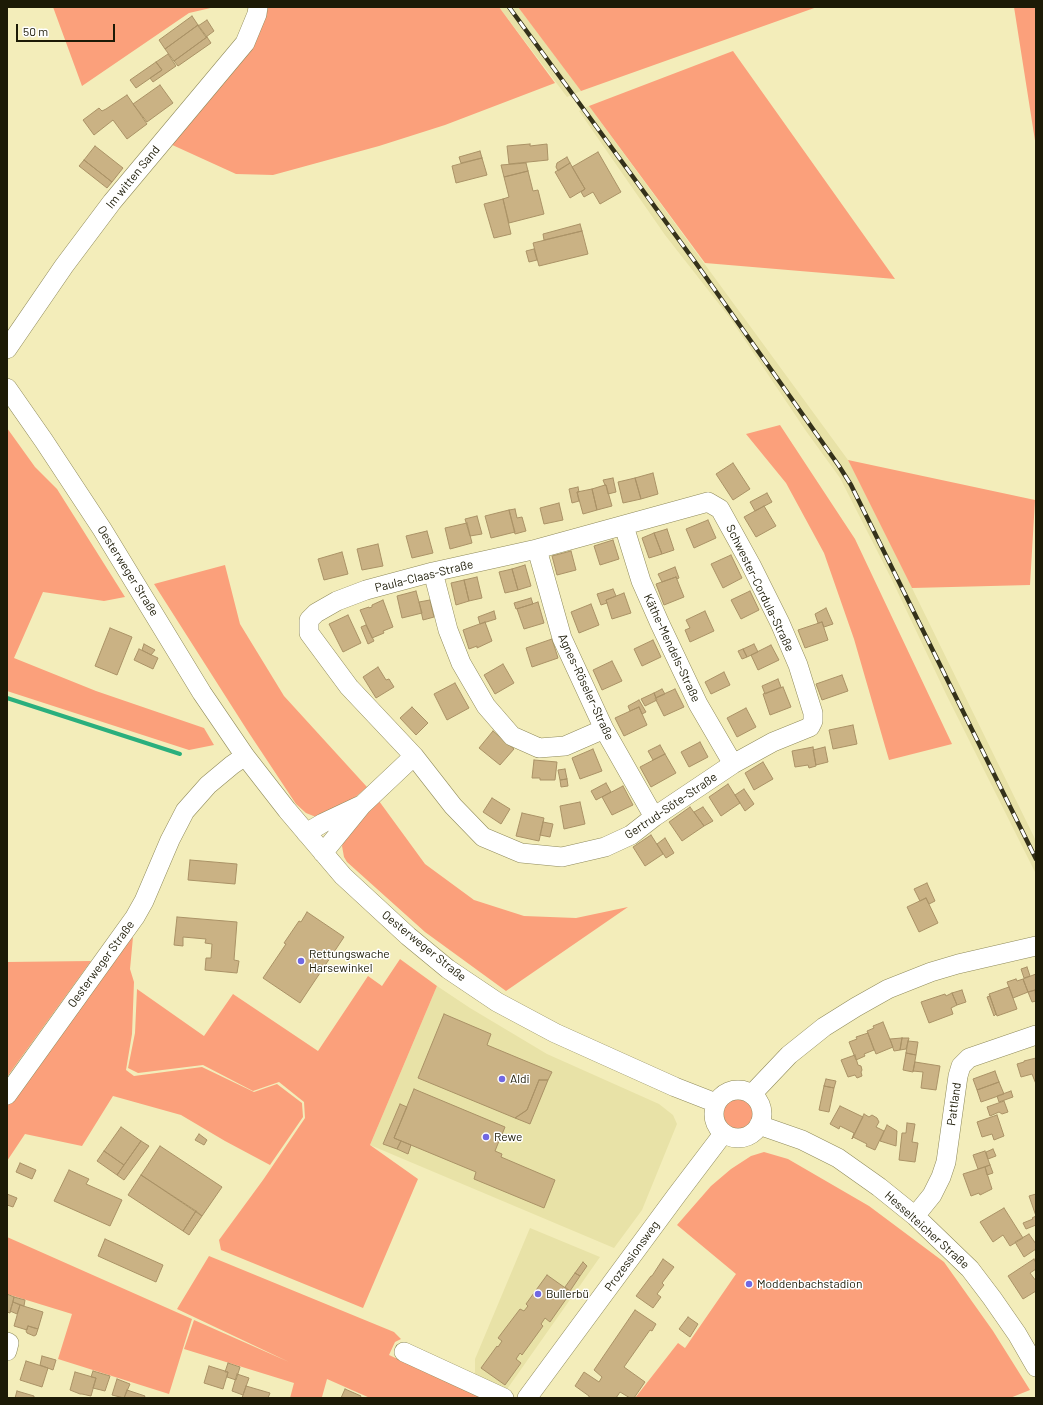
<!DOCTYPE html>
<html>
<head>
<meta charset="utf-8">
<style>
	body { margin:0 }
	#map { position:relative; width:1043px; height:1405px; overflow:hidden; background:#f3edba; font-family:Barlow,sans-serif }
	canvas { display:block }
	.frame { position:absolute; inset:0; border:8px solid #1c1a06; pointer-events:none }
	.scale { position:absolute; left:16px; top:24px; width:99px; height:18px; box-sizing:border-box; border:2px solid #1c1a06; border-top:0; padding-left:5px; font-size:12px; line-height:14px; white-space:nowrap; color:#1c1a06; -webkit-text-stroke:3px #fff; paint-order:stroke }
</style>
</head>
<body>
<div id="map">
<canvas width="1043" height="1405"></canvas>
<div class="frame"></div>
<div class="scale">50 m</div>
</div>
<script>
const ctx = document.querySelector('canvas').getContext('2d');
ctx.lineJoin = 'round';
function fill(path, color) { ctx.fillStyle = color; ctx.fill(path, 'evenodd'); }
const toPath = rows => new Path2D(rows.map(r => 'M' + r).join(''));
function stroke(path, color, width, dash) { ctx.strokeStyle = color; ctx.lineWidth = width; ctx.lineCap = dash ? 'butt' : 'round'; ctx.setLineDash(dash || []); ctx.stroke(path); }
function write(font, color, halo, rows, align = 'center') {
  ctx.font = font + ' Barlow,sans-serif'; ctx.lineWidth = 3; ctx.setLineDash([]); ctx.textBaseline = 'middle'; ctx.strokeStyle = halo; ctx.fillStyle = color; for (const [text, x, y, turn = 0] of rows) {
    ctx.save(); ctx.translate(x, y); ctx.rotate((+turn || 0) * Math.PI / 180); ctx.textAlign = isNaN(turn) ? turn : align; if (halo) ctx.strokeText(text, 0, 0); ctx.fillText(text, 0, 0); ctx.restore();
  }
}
fill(toPath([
	[499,7,518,7,581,91,567,97],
	[589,106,848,460,912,588,1036,841,1036,874,946,694,892,580,840,478,806,431,730,318,665,235,579,111],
	[437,986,470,1008,547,1054,659,1104,673,1115,677,1124,642,1210,614,1248,370,1145],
	[530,1228,600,1257,505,1392,475,1378,475,1359]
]), '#e8e2a7');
fill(toPath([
	[53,7,215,7,189,13,82,86],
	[268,7,499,7,555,83,445,125,379,146,273,175,236,174,168,143,266,16],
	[518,7,817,7,581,91],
	[1014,7,1036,7,1036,147],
	[733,51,895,279,705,263,589,106],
	[780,425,855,539,952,744,889,760,854,639,824,553,786,483,746,434],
	[7,428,35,467,57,489,125,597,104,601,43,592,14,658,96,691,204,728,214,745,189,750,7,691],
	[848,460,1035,500,1030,585,912,588],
	[225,565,240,624,284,696,367,787,345,806,316,817,306,813,296,804,247,730,154,584],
	[379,801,425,864,474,900,524,916,576,918,628,907,506,991,425,932,347,862,344,857,342,846,345,839,349,832],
	[133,937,130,969,134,982,132,1034,126,1070,134,1076,202,1067,254,1092,277,1084,302,1103,303,1117,270,1165,225,1141,181,1115,113,1096,82,1146,25,1134,7,1161,7,1104,119,948],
	[400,959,437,986,370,1145,418,1179,363,1308,221,1250,219,1240,263,1180,305,1118,304,1102,279,1082,253,1091,203,1065,138,1073,128,1068,135,1033,137,989,204,1036,233,994,318,1051,368,976,382,986],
	[91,961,7,1077,7,962],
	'723 1114a15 15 0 1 1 30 0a15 15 0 1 1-30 0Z',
	[764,1152,788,1159,869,1206,944,1262,993,1331,1030,1390,1010,1398,635,1398,678,1343,685,1348,736,1274,677,1225,711,1186,731,1169,751,1156],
	[7,1237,192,1319,169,1394,58,1359,72,1314,7,1294],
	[209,1256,394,1332,401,1339,395,1342,389,1355,482,1398,370,1398,327,1379,322,1397,324,1398,290,1398,294,1383,184,1349,194,1320,289,1362,177,1309]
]), '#fba07b');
stroke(toPath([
	[7,698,180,754]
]), '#2aaf7d', 4);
const building = toPath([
	[192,16,198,25,165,49,159,40,192,16],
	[207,20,214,31,206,37,198,26,207,20],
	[198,25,207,37,174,61,165,49,198,25],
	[207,37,211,43,178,66,174,61,207,37],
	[168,54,176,66,153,82,150,78,162,70,156,62,168,54],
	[156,62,162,70,136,88,130,80,156,62],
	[160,85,173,103,147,122,133,104,160,85],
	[127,95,147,124,127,139,113,120,94,135,83,120,99,108,102,111,106,109,127,95],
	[530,144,530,146,547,144,548,160,509,164,507,146,530,144],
	[95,146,123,168,112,182,84,160,95,146],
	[480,151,482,158,461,163,459,157,480,151],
	[598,152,621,192,600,204,593,192,584,197,581,192,585,189,572,167,598,152],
	[567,157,570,163,558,171,556,167,557,163,567,157],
	[482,158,487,175,456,183,452,166,482,158],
	[84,160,112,182,107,188,79,166,84,160],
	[526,163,528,171,504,177,501,165,526,163],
	[570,163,585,189,570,198,555,172,570,163],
	[528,171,533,191,538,190,544,214,509,223,503,199,509,197,504,177,528,171],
	[503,199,511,234,494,238,484,204,503,199],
	[580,224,582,231,544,240,543,234,580,224],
	[582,231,588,254,539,266,533,243,582,231],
	[534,249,537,260,529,262,526,251,534,249],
	[733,463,750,489,733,500,716,474,733,463],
	[653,473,658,494,641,499,635,478,653,473],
	[613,478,616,492,608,494,606,485,605,485,603,480,613,478],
	[635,478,641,499,623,503,618,482,635,478],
	[605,485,606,485,612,506,597,510,592,489,605,485],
	[578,487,579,492,577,492,579,501,572,503,569,489,578,487],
	[592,489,597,510,583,514,577,492,592,489],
	[767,493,772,502,755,511,750,502,767,493],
	[559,503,563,520,544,524,540,508,559,503],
	[764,506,776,526,756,537,744,517,764,506],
	[515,509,517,518,522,517,526,531,515,534,509,510,515,509],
	[509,510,515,532,491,538,485,516,509,510],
	[477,516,482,534,470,536,465,519,477,516],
	[708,520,716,538,694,548,686,529,708,520],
	[467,523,472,543,450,549,445,528,467,523],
	[667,529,674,550,662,554,654,533,667,529],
	[427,531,433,553,412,558,406,536,427,531],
	[654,533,662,554,649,558,642,538,654,533],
	[613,540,619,559,600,565,594,546,613,540],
	[378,544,383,566,362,570,357,549,378,544],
	[571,551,576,570,557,575,552,556,571,551],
	[342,552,348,574,324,580,318,559,342,552],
	[731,555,742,578,723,588,711,564,731,555],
	[525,565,531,586,518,590,512,569,525,565],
	[675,567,679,578,677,579,676,577,662,582,658,574,675,567],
	[512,569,518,590,505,593,499,572,512,569],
	[477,577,482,598,469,601,464,580,477,577],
	[676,577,684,597,664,605,656,584,676,577],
	[464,580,469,601,456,605,451,583,464,580],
	[613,589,616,596,606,600,607,603,601,605,597,594,613,589],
	[416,591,422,613,402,618,397,596,416,591],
	[750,591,759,610,741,619,731,600,750,591],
	[624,593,631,613,612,619,606,600,624,593],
	[531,598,533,604,516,609,514,603,531,598],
	[383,600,393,627,383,631,384,633,372,638,360,610,369,607,369,608,372,607,372,605,383,600],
	[430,600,434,617,423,620,419,602,430,600],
	[538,602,544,623,524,629,517,609,538,602],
	[591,604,599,625,579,633,571,612,591,604],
	[826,608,833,624,824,627,822,622,818,623,815,614,826,608],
	[494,611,496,619,480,624,478,617,494,611],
	[705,611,714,631,690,642,685,630,690,628,686,620,705,611],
	[348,615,361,643,343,652,329,624,348,615],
	[485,622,492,641,477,648,477,646,469,649,463,630,485,622],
	[822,622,828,640,805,648,798,630,822,622],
	[366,625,374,641,368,644,361,627,366,625],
	[110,628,132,637,117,675,95,666,110,628],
	[552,639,558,658,532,667,526,648,552,639],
	[653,640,661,657,642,666,634,649,653,640],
	[144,644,155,650,151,655,142,650,144,644],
	[754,644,758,652,747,657,743,649,754,644],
	[771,645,779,660,758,670,751,655,771,645],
	[139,649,158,658,153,669,134,660,139,649],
	[743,649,747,657,742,659,738,651,743,649],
	[612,661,622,681,602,690,593,670,612,661],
	[503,664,514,683,495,694,484,675,503,664],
	[378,667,386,680,389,679,394,687,376,698,363,677,378,667],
	[724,672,730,685,711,694,705,682,724,672],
	[842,675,848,691,822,700,816,684,842,675],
	[778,679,781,687,765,694,762,686,778,679],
	[455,683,469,708,447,720,434,694,455,683],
	[783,687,791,707,770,715,763,694,783,687],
	[662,689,665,694,656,698,654,693,662,689],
	[675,689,684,707,664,716,655,698,675,689],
	[654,693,657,700,645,706,641,699,654,693],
	[639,700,646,712,642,714,639,707,630,711,628,706,639,700],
	[412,707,428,723,416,735,400,718,412,707],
	[639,707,647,725,624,736,615,718,639,707],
	[746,708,756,727,737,737,727,718,746,708],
	[853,725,857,744,833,749,829,730,853,725],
	[493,731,514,749,500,765,479,748,493,731],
	[700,742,708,757,689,767,681,752,700,742],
	[660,745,665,754,653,760,648,751,660,745],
	[813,747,816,766,809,768,808,765,795,767,792,751,813,747],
	[825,747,828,762,816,765,813,750,825,747],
	[593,749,602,771,580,779,572,758,593,749],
	[665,754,676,773,651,787,640,767,665,754],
	[534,760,557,762,555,780,540,780,540,778,532,778,534,760],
	[763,762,773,779,754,790,745,773,763,762],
	[565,769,567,779,560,780,558,770,565,769],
	[567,779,568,786,561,787,560,780,567,779],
	[606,783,611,792,596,800,591,791,606,783],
	[728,784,740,803,721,816,709,797,728,784],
	[623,786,633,805,612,815,602,797,623,786],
	[744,789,754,804,745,811,735,795,744,789],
	[492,798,510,809,501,824,483,812,492,798],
	[580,802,585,824,564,829,560,806,580,802],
	[690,807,704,826,682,841,669,822,690,807],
	[703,807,713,821,704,826,694,812,703,807],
	[522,813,544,818,539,841,516,836,522,813],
	[543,822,553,824,550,837,540,835,543,822],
	[651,835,663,854,645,866,633,847,651,835],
	[665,838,674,853,666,858,657,844,665,838],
	[190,860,237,864,235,884,188,880,190,860],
	[927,883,935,901,929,904,926,898,920,901,914,889,927,883],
	[926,898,938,923,919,932,907,907,926,898],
	[307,912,344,937,300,1003,263,978,286,944,284,943,299,921,301,922,307,912],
	[177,917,237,922,234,960,239,961,237,973,205,970,206,958,211,958,212,944,205,943,206,939,183,937,183,946,174,945,177,917],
	[1027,967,1030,976,1024,978,1021,969,1027,967],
	[1036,974,1036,990,1028,992,1023,979,1036,974],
	[1016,979,1017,981,1023,979,1028,992,1013,998,1007,982,1016,979],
	[1009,987,1017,1009,997,1016,989,994,1009,987],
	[962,990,966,1002,957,1005,952,993,962,990],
	[1035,990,1036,1001,1032,1002,1028,992,1035,990],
	[952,993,957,1005,951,1008,953,1014,929,1023,921,1002,945,994,946,996,952,993],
	[990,996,996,1014,994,1016,987,997,990,996],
	[444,1014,491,1034,487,1045,552,1072,548,1080,539,1080,527,1110,515,1118,418,1078,444,1014],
	[883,1022,893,1047,876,1054,867,1031,874,1028,873,1026,883,1022],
	[868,1033,874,1050,864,1054,865,1056,856,1060,849,1042,857,1039,856,1037,868,1033],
	[902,1038,900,1050,894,1051,890,1039,902,1038],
	[902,1038,909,1038,906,1049,900,1050,902,1038],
	[908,1041,918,1042,916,1055,906,1053,908,1041],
	[906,1053,916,1055,913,1072,903,1070,906,1053],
	[855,1055,858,1065,861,1066,862,1070,861,1072,862,1076,857,1078,855,1075,848,1077,841,1060,855,1055],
	[1036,1058,1036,1084,1032,1074,1021,1077,1017,1064,1024,1062,1024,1061,1036,1058],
	[915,1062,940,1066,936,1090,921,1088,923,1072,913,1071,915,1062],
	[995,1071,999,1082,977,1090,973,1079,995,1071],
	[826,1079,836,1081,834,1088,824,1086,826,1079],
	[539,1080,548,1080,530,1124,515,1118,527,1110,539,1080],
	[999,1082,1004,1094,981,1102,977,1090,999,1082],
	[824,1086,834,1088,829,1112,819,1110,824,1086],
	[414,1089,505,1127,501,1137,499,1136,497,1140,499,1141,495,1151,502,1154,501,1157,555,1180,544,1208,474,1179,476,1172,394,1138,414,1089],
	[1011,1091,1013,1097,999,1102,997,1096,1011,1091],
	[1004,1101,1008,1112,1002,1114,999,1112,990,1116,987,1107,1004,1101],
	[400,1104,407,1107,394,1138,401,1141,397,1149,383,1144,400,1104],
	[840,1106,863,1117,852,1139,854,1133,840,1126,839,1129,830,1124,840,1106],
	[864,1114,869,1117,872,1115,877,1118,879,1122,876,1127,884,1131,875,1150,866,1146,867,1144,853,1137,852,1139,864,1114],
	[997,1115,1004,1136,994,1140,992,1134,982,1137,977,1122,997,1115],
	[907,1123,915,1124,912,1142,918,1143,915,1162,899,1160,902,1133,906,1133,907,1123],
	[887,1125,897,1131,896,1146,880,1141,887,1125],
	[121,1127,141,1141,124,1165,104,1151,121,1127],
	[199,1134,207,1140,204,1145,195,1140,199,1134],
	[141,1141,149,1146,124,1180,117,1175,141,1141],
	[401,1141,411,1145,408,1154,397,1149,401,1141],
	[160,1146,222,1187,202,1216,141,1175,160,1146],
	[993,1149,996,1156,988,1159,986,1152,993,1149],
	[104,1151,124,1165,117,1175,97,1161,104,1151],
	[985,1151,990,1165,978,1169,973,1155,985,1151],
	[20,1163,36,1170,32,1179,16,1172,20,1163],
	[990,1165,993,1173,987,1175,985,1167,990,1165],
	[985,1167,992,1189,980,1195,979,1193,971,1196,963,1174,985,1167],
	[69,1170,89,1179,86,1184,122,1200,110,1226,54,1201,69,1170],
	[141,1175,196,1211,183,1231,128,1195,141,1175],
	[7,1194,17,1198,13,1207,7,1205,7,1194],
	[1036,1194,1036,1216,1029,1196,1036,1194],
	[1004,1208,1023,1238,1010,1246,1003,1235,993,1242,980,1222,1004,1208],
	[196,1211,202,1216,189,1235,183,1231,196,1211],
	[1036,1216,1036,1225,1026,1229,1023,1223,1033,1219,1032,1218,1036,1216],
	[1029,1234,1036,1244,1036,1249,1024,1257,1015,1242,1029,1234],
	[105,1239,163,1265,156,1282,98,1256,105,1239],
	[663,1259,674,1267,662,1283,664,1285,657,1294,661,1297,653,1308,636,1296,651,1276,652,1276,663,1259],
	[1034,1259,1036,1263,1036,1269,1030,1273,1036,1281,1036,1291,1023,1299,1008,1276,1034,1259],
	[583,1262,587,1266,580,1276,575,1273,583,1262],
	[575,1273,580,1276,570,1291,565,1287,575,1273],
	[547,1275,571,1292,550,1322,545,1318,541,1324,543,1326,522,1355,520,1353,516,1359,521,1363,505,1385,481,1368,497,1346,498,1347,502,1341,498,1338,520,1309,524,1311,528,1306,526,1304,547,1275],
	[7,1294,14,1297,10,1313,7,1312,7,1294],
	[14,1297,25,1300,24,1306,13,1302,14,1297],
	[13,1302,20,1305,17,1314,10,1311,13,1302],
	[20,1305,43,1312,38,1329,28,1326,27,1330,14,1326,20,1305],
	[635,1310,656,1324,652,1331,650,1330,624,1367,645,1382,634,1398,630,1398,620,1392,616,1398,589,1398,589,1396,575,1386,584,1372,599,1382,602,1377,594,1370,635,1310],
	[688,1317,698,1324,690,1337,679,1329,688,1317],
	[28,1326,38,1329,36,1335,34,1336,27,1333,26,1331,28,1326],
	[42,1356,56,1360,53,1370,40,1365,42,1356],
	[26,1361,48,1368,42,1387,20,1380,26,1361],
	[228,1363,240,1367,236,1380,227,1377,228,1372,225,1372,228,1363],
	[209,1366,228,1372,223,1389,204,1383,209,1366],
	[93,1371,110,1376,105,1391,93,1388,96,1378,91,1377,93,1371],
	[75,1372,96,1378,91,1396,82,1394,80,1394,70,1390,75,1372],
	[237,1374,249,1378,243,1395,232,1391,237,1374],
	[117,1379,130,1384,124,1398,112,1395,117,1379],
	[246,1386,270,1393,268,1398,242,1398,246,1386],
	[345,1389,361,1396,360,1398,341,1398,345,1389],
	[127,1390,145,1396,144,1398,124,1398,127,1390],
	[17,1391,34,1396,34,1398,15,1398,17,1391]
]);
fill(building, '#cab284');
stroke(building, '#aa9266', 1);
const minor = toPath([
	[7,349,64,266,112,202,245,43,257,14,258,7],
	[7,388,44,441,102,529,202,693,245,756,287,810,343,876,408,936,448,969,497,1002,555,1033,675,1087,716,1103],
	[708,502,720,509,751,565,780,623,798,665,813,713,813,721,810,727,773,742,733,764,654,817,631,835,605,847,562,857,521,853,483,837,453,806,414,756,349,687,309,633,309,620,316,613,337,601,366,590,433,572,537,549,708,502],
	[624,526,641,581,660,624,698,704,733,764],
	[537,549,562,638,604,729,654,817],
	[433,572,448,630,461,663,486,706,512,736,539,748,565,746,604,729],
	[306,833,323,823,359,806],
	[323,853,362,805,414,756],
	'714 1114a24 24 0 1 1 48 0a24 24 0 1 1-48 0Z',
	[752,1094,789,1055,824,1027,856,1007,888,989,931,972,958,964,1036,946],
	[7,1095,135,917,144,901,170,840,185,811,208,785,232,765,245,756],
	[759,1125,802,1140,838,1158,879,1187,915,1216,970,1269,992,1298,1017,1334,1036,1367],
	[915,1216,932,1195,941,1177,946,1162,958,1076,961,1066,969,1058,1036,1035],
	[7,1342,9,1343,7,1351],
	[404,1352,504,1398],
	[527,1398,676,1196,723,1134]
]);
stroke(minor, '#8f8a5a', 20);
stroke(minor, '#fff', 19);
const rail = toPath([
	[509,7,698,266,839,466,851,485,1036,859]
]);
stroke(rail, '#34311a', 4.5);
stroke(rail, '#fff', 3, [9]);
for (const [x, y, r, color] of [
	[301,961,4,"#7168e3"],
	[502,1079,4,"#7168e3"],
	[486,1137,4,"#7168e3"],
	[749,1284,4,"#7168e3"],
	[538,1294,4,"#7168e3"]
]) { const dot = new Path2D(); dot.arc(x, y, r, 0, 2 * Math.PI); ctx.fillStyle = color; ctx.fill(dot); stroke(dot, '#fff', 1.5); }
write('12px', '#1c1a06', '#fff', [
	["Im witten Sand",133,177,-51],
	["Oesterweger Straße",128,571,58],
	["Paula-Claas-Straße",424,576,-14],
	["Schwester-Cordula-Straße",760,588,64],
	["Käthe-Mendels-Straße",672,648,65],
	["Agnes-Röseler-Straße",586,687,65],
	["Gertrud-Söte-Straße",671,806,-34],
	["Oesterweger Straße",424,946,39],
	["Oesterweger Straße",101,964,-54],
	["Pattland",954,1104,-82],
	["Hesselteicher Straße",927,1230,42],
	["Prozessionsweg",632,1256,-54]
]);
write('12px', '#1c1a06', '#fff', [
	["Rettungswache",309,954],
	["Harsewinkel",309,968],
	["Aldi",510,1079],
	["Rewe",494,1137],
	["Moddenbachstadion",757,1284],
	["Bullerbü",546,1294]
], 'left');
</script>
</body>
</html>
